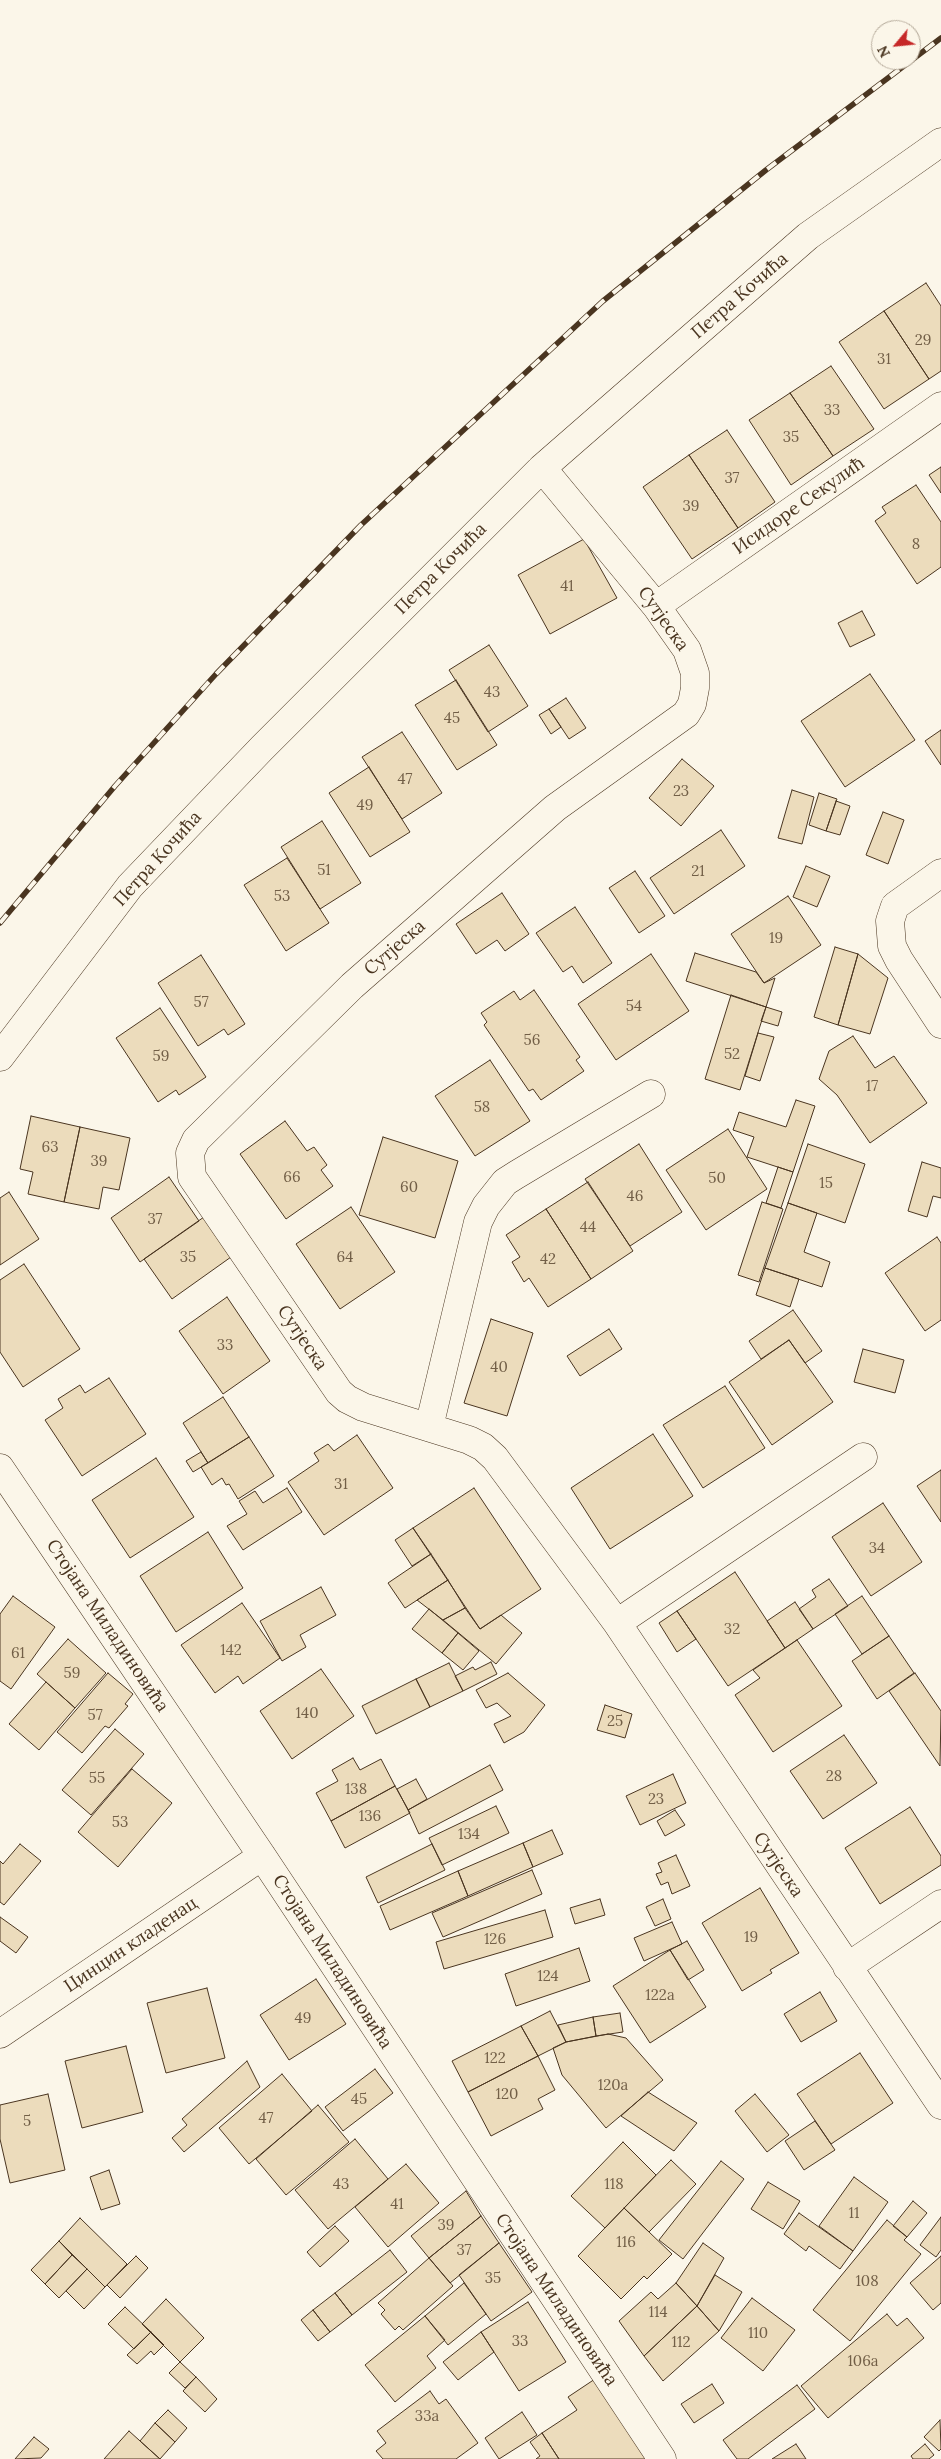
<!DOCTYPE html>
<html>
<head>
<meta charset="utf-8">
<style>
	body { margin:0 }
	#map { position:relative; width:941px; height:2459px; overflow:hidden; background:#fbf6e9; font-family:Lora,serif }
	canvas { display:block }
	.north { position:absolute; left:871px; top:20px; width:50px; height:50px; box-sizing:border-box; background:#fbf6e9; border:1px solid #b4a999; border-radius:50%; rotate:242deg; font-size:14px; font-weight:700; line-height:20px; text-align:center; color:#4a3520 }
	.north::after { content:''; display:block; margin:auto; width:18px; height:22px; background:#c62828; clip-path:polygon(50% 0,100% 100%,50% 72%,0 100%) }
</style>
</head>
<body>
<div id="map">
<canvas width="941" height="2459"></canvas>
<div class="north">N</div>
</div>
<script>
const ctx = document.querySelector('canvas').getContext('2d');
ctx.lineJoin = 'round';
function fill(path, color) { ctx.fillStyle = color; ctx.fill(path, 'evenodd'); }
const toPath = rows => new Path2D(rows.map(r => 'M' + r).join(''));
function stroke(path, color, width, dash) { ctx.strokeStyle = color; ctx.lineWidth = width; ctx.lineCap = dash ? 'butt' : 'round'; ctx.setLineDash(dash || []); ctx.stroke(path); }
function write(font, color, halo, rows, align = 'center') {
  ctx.font = font + ' Lora,serif'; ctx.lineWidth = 4; ctx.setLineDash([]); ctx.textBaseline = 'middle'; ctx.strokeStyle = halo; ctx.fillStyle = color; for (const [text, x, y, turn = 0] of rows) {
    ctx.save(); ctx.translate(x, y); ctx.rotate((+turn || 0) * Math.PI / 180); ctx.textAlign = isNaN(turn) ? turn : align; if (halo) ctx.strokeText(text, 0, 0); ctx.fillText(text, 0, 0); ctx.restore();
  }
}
const building = toPath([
	[926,283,941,306,941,371,929,379,884,311,926,283],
	[884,311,929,379,884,409,839,342,884,311],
	[831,366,874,429,833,456,790,393,831,366],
	[790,393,833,456,791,485,749,420,790,393],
	[727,430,775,502,738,528,689,455,727,430],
	[689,455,738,528,692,559,643,487,689,455],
	[941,467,941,493,929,475,941,467],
	[916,485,941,522,941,567,917,584,875,521,886,513,882,507,916,485],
	[584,539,617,598,550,634,518,575,584,539],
	[862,611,875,635,850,647,838,623,862,611],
	[489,645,528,706,488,732,449,670,489,645],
	[870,674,915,740,845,787,801,721,870,674],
	[456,680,497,745,457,770,415,705,456,680],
	[566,698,586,728,569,739,549,709,566,698],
	[549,709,561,727,551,734,539,715,549,709],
	[941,730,941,765,925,741,941,730],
	[402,732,442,793,402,819,362,757,402,732],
	[682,759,714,786,681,826,649,798,682,759],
	[369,767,410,832,370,857,329,793,369,767],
	[792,790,814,797,802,844,778,838,792,790],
	[819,793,837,799,826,831,809,825,819,793],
	[836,801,850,806,840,835,826,831,836,801],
	[883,812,904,820,888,864,866,855,883,812],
	[322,821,361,883,320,909,281,847,322,821],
	[721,830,745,866,674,914,650,878,721,830],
	[287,858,329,923,286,951,244,885,287,858],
	[806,866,830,876,817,907,793,897,806,866],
	[635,871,665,916,639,933,609,888,635,871],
	[502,893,529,934,505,951,497,940,476,954,456,924,502,893],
	[788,896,821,945,764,983,731,934,788,896],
	[575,907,612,963,583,983,572,966,563,972,536,933,575,907],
	[835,947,858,954,838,1025,814,1017,835,947],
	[695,953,756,972,764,983,775,978,766,1007,686,981,695,953],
	[651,954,689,1011,616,1060,578,1004,651,954],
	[858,954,888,978,870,1034,838,1025,858,954],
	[201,955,245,1024,228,1035,224,1029,198,1046,158,983,201,955],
	[534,990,580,1057,576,1060,584,1071,541,1100,533,1089,529,1091,484,1025,487,1022,481,1013,514,991,520,1000,534,990],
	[731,995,766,1007,740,1090,705,1079,731,995],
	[766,1007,782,1012,778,1026,761,1021,766,1007],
	[160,1008,206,1077,179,1095,176,1090,158,1102,116,1038,160,1008],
	[758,1033,774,1037,760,1081,745,1076,758,1033],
	[853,1036,875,1068,894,1056,927,1103,870,1143,837,1095,819,1079,829,1051,853,1036],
	[490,1060,530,1121,475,1156,435,1096,490,1060],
	[796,1100,815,1106,793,1172,747,1157,754,1137,733,1130,739,1112,786,1127,796,1100],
	[31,1116,80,1127,64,1202,28,1194,33,1172,20,1169,31,1116],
	[285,1121,307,1151,314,1147,327,1165,321,1170,333,1186,286,1219,240,1154,285,1121],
	[80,1127,130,1138,119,1190,103,1187,99,1209,64,1202,80,1127],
	[728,1129,767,1189,706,1230,666,1170,728,1129],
	[383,1137,458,1161,435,1238,359,1215,383,1137],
	[639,1144,682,1212,630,1246,585,1179,639,1144],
	[808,1144,865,1164,845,1223,788,1203,808,1144],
	[922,1162,941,1168,941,1198,933,1196,927,1217,908,1211,922,1162],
	[778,1167,793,1172,781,1208,766,1203,778,1167],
	[169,1177,199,1221,140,1262,111,1218,169,1177],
	[588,1182,633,1251,591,1279,546,1209,588,1182],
	[9,1192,39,1239,0,1265,0,1198,9,1192],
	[762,1202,783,1209,759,1282,738,1275,762,1202],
	[788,1203,817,1213,804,1252,830,1262,822,1287,765,1268,788,1203],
	[351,1207,395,1272,340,1309,296,1244,351,1207],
	[546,1209,591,1279,548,1307,529,1278,524,1282,512,1262,520,1257,506,1235,546,1209],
	[204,1217,231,1257,172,1299,144,1259,204,1217],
	[937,1237,941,1243,941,1320,925,1331,885,1273,937,1237],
	[24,1264,80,1349,23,1387,0,1352,0,1280,24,1264],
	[765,1268,799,1279,790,1307,756,1295,765,1268],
	[227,1297,270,1361,223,1394,179,1331,227,1297],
	[793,1310,822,1351,805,1363,789,1340,761,1359,749,1341,793,1310],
	[491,1319,533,1333,507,1416,464,1403,491,1319],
	[609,1329,622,1349,580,1376,567,1356,609,1329],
	[789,1340,833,1402,772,1445,729,1382,789,1340],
	[863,1349,904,1360,895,1393,854,1382,863,1349],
	[109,1378,146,1434,82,1476,45,1420,63,1408,58,1399,80,1385,85,1393,109,1378],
	[725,1386,765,1448,703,1488,663,1425,725,1386],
	[223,1397,249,1437,208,1463,183,1423,223,1397],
	[653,1434,693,1496,610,1549,571,1488,653,1434],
	[357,1435,393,1488,324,1535,288,1482,319,1461,314,1453,328,1444,334,1451,357,1435],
	[249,1437,274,1476,238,1499,229,1484,226,1485,222,1478,212,1485,201,1467,249,1437],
	[201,1452,208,1463,193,1472,186,1461,201,1452],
	[156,1458,194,1517,130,1558,92,1500,156,1458],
	[941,1470,941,1522,917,1486,941,1470],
	[287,1488,302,1512,243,1550,227,1526,247,1514,239,1501,255,1491,263,1503,287,1488],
	[474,1488,541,1589,480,1629,413,1528,474,1488],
	[883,1503,922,1562,871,1596,832,1537,883,1503],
	[413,1528,431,1554,412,1566,395,1540,413,1528],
	[208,1532,243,1588,176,1632,140,1576,208,1532],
	[431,1554,448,1580,405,1608,388,1583,431,1554],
	[735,1572,785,1648,728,1686,677,1611,735,1572],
	[829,1579,848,1606,813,1629,799,1609,816,1597,812,1590,829,1579],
	[448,1580,465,1608,443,1620,417,1600,448,1580],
	[321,1587,336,1615,300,1635,306,1647,282,1661,260,1621,321,1587],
	[13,1596,55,1627,11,1689,0,1681,0,1614,13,1596],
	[862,1596,889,1636,862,1654,835,1614,862,1596],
	[795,1602,813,1629,785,1648,767,1621,795,1602],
	[242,1603,280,1658,243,1684,238,1676,215,1693,181,1645,242,1603],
	[465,1608,480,1629,501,1615,522,1633,496,1664,443,1620,465,1608],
	[429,1609,458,1633,442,1653,412,1629,429,1609],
	[677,1611,696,1639,677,1652,659,1623,677,1611],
	[458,1633,479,1651,463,1670,442,1653,458,1633],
	[889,1636,914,1673,877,1699,852,1661,889,1636],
	[68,1639,106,1673,75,1708,37,1674,68,1639],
	[797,1640,842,1706,773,1752,735,1695,760,1678,753,1670,797,1640],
	[491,1662,497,1674,463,1691,455,1676,473,1667,475,1670,491,1662],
	[449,1663,463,1691,430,1707,416,1679,449,1663],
	[321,1669,354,1716,292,1759,260,1711,321,1669],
	[108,1673,133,1694,125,1704,128,1706,109,1728,105,1726,82,1753,57,1732,108,1673],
	[508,1673,545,1705,524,1732,504,1743,494,1724,511,1716,497,1703,486,1708,476,1690,508,1673],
	[915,1673,941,1711,940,1766,889,1691,915,1673],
	[416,1679,430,1707,376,1734,362,1706,416,1679],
	[46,1682,75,1708,39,1750,9,1724,46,1682],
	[605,1705,632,1714,625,1738,597,1730,605,1705],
	[115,1729,144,1754,91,1815,62,1790,115,1729],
	[844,1735,877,1783,823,1819,790,1771,844,1735],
	[353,1758,360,1770,381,1759,395,1786,331,1821,316,1793,338,1781,332,1770,353,1758],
	[490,1765,503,1790,419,1834,408,1810,490,1765],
	[132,1769,172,1803,118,1867,78,1832,132,1769],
	[673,1774,686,1803,640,1825,626,1796,673,1774],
	[416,1779,427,1799,408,1810,397,1789,416,1779],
	[395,1786,410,1813,345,1848,331,1821,395,1786],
	[496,1806,509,1833,442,1865,429,1838,496,1806],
	[910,1807,941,1856,941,1865,880,1904,845,1848,910,1807],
	[675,1810,685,1825,665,1836,657,1821,675,1810],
	[552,1830,563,1854,533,1867,523,1843,552,1830],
	[523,1843,533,1867,468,1896,458,1871,523,1843],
	[20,1844,41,1861,4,1905,0,1902,0,1861,3,1864,20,1844],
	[432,1844,445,1870,378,1903,366,1877,432,1844],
	[676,1855,690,1886,672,1894,668,1882,661,1885,656,1874,662,1872,658,1863,676,1855],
	[532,1870,542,1894,443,1937,432,1913,532,1870],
	[458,1871,468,1896,390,1930,380,1906,458,1871],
	[760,1888,799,1953,770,1970,772,1973,742,1991,702,1923,760,1888],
	[600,1899,605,1915,575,1924,570,1908,600,1899],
	[663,1899,671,1919,655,1926,646,1907,663,1899],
	[545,1910,553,1937,444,1969,436,1942,545,1910],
	[0,1917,28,1937,16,1953,0,1941,0,1917],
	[672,1922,682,1944,644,1961,634,1938,672,1922],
	[687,1941,704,1970,688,1980,670,1950,687,1941],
	[579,1948,590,1981,516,2006,505,1974,579,1948],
	[670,1950,706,2007,650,2043,613,1986,670,1950],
	[316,1979,346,2024,289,2060,260,2015,316,1979],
	[207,1988,225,2058,166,2073,147,2003,207,1988],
	[820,1992,837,2021,801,2042,784,2014,820,1992],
	[550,2011,566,2042,538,2056,521,2026,550,2011],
	[620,2013,623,2032,596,2036,593,2017,620,2013],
	[593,2017,596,2036,566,2042,558,2025,593,2017],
	[521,2026,538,2056,468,2092,452,2061,521,2026],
	[608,2034,626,2038,663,2080,606,2128,562,2075,553,2048,566,2042,608,2034],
	[126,2046,143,2112,82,2128,65,2061,126,2046],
	[860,2053,893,2103,831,2144,797,2094,860,2053],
	[538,2056,555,2090,538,2099,543,2109,491,2136,468,2092,538,2056],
	[247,2061,260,2087,184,2152,172,2138,187,2125,182,2119,247,2061],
	[375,2069,393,2093,343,2131,325,2107,375,2069],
	[282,2074,312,2111,249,2164,219,2128,282,2074],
	[648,2092,697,2123,674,2151,621,2116,648,2092],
	[48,2094,65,2170,10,2183,0,2139,0,2105,48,2094],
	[755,2094,789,2135,767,2152,735,2111,755,2094],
	[318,2105,349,2142,286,2195,256,2159,318,2105],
	[815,2121,835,2150,804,2170,785,2141,815,2121],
	[355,2139,388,2179,328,2229,295,2190,355,2139],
	[623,2142,656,2175,605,2228,571,2196,623,2142],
	[671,2160,696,2184,649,2232,624,2208,671,2160],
	[721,2161,744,2179,683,2259,659,2240,721,2161],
	[406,2164,439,2203,388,2247,355,2207,406,2164],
	[109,2170,120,2204,101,2210,90,2177,109,2170],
	[854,2177,888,2202,853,2251,819,2226,854,2177],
	[768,2182,800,2201,783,2229,751,2209,768,2182],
	[466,2191,481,2216,429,2258,411,2236,466,2191],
	[913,2201,927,2213,907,2237,893,2226,913,2201],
	[624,2208,672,2254,647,2279,644,2276,621,2299,578,2256,624,2208],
	[799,2213,853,2251,840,2269,809,2246,806,2251,784,2234,799,2213],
	[481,2216,499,2243,450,2283,429,2258,481,2216],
	[941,2217,941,2250,936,2257,920,2245,941,2217],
	[80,2218,127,2264,105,2287,59,2241,80,2218],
	[887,2220,907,2237,904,2240,921,2254,850,2341,813,2310,887,2220],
	[335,2226,349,2241,320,2267,307,2252,335,2226],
	[59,2241,72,2255,45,2284,31,2270,59,2241],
	[499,2243,532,2292,491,2321,459,2275,499,2243],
	[703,2243,724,2258,697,2306,676,2283,703,2243],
	[390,2250,407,2272,352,2315,335,2293,390,2250],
	[72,2255,87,2269,59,2298,45,2284,72,2255],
	[136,2256,148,2268,120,2298,107,2285,136,2256],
	[941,2256,941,2303,933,2310,910,2283,941,2256],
	[429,2258,453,2286,403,2330,399,2326,395,2330,381,2314,385,2310,378,2303,429,2258],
	[87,2269,105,2287,84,2309,66,2291,87,2269],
	[715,2275,742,2292,719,2331,697,2306,715,2275],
	[464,2283,486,2314,448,2345,425,2316,464,2283],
	[676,2283,697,2306,644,2356,619,2321,651,2292,658,2299,676,2283],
	[335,2293,352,2315,330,2332,313,2310,335,2293],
	[752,2298,795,2330,763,2371,721,2338,752,2298],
	[166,2299,204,2338,180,2362,142,2324,166,2299],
	[528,2302,566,2362,519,2391,481,2332,528,2302],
	[697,2306,719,2331,663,2381,644,2356,697,2306],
	[125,2307,151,2332,134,2349,108,2324,125,2307],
	[313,2310,330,2332,318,2341,301,2320,313,2310],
	[887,2314,897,2326,907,2318,924,2338,828,2418,801,2386,887,2314],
	[425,2316,445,2340,427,2356,436,2368,395,2402,365,2365,425,2316],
	[151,2332,164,2345,154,2355,151,2351,137,2364,127,2355,151,2332],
	[481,2332,494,2352,458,2380,443,2362,481,2332],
	[180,2362,196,2377,185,2388,169,2373,180,2362],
	[196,2377,217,2399,205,2412,183,2391,196,2377],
	[595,2379,649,2459,559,2459,542,2433,577,2410,568,2397,595,2379],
	[712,2384,724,2403,694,2423,681,2404,712,2384],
	[797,2385,815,2409,748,2459,737,2459,723,2440,797,2385],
	[430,2391,439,2404,446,2399,478,2443,456,2459,383,2459,376,2451,386,2443,377,2431,430,2391],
	[168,2410,187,2428,175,2442,155,2423,168,2410],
	[522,2412,537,2435,499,2459,485,2438,522,2412],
	[940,2420,941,2449,939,2451,924,2437,940,2420],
	[155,2423,175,2442,160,2459,140,2441,155,2423],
	[129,2431,160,2459,104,2459,129,2431],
	[542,2433,559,2459,536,2459,540,2456,530,2442,542,2433],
	[34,2437,49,2449,41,2458,15,2459,34,2437],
	[796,2444,806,2459,772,2459,796,2444],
	[925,2444,934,2455,929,2459,913,2459,911,2456,925,2444]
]);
fill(building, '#ecdcbc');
stroke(building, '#4a3520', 1);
const minor = toPath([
	[542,468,656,606,687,650,695,673,695,688,692,704,686,714,555,808,352,986,196,1140,190,1153,192,1177,339,1392,347,1399,363,1407,469,1440,483,1447,495,1458,617,1623,941,2105],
	[656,606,941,406],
	[941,873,895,906,890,921,892,946,899,960,941,1024],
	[0,1057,130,886,262,748,542,468,808,236,941,142],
	[429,1427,478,1222,486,1206,505,1182,516,1175,651,1094],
	[0,1468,262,1856,662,2459],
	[617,1623,863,1457],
	[847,1967,941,1904],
	[0,2034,262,1856]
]);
stroke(minor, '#4a3520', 29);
stroke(minor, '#fbf6e9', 28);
const rail = toPath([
	[0,923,115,786,216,674,361,525,603,301,766,170,941,38]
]);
stroke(rail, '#4a3520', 5.5);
stroke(rail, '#fbf6e9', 4, [11]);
write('15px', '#725f47', null, [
	["29",923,341],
	["31",884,360],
	["33",832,411],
	["35",791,438],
	["37",732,479],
	["39",691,507],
	["8",916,545],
	["41",567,587],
	["43",492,693],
	["45",452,719],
	["47",405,780],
	["23",681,792],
	["49",365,806],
	["51",324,871],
	["21",698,872],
	["53",282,897],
	["19",776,939],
	["57",201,1003],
	["54",634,1007],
	["56",532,1041],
	["52",732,1055],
	["59",161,1057],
	["17",872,1087],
	["58",482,1108],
	["63",50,1148],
	["39",99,1162],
	["66",292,1178],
	["50",717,1179],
	["15",826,1184],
	["60",409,1188],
	["46",635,1197],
	["37",155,1220],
	["44",588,1228],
	["35",188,1258],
	["64",345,1258],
	["42",548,1260],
	["33",225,1346],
	["40",499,1368],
	["31",341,1485],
	["34",877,1549],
	["32",732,1630],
	["142",231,1651],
	["61",18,1654],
	["59",72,1674],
	["140",307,1714],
	["57",95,1716],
	["25",615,1722],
	["28",834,1777],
	["55",97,1779],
	["138",356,1790],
	["23",656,1800],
	["136",370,1817],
	["53",120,1823],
	["134",469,1835],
	["19",751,1938],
	["126",495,1940],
	["124",548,1977],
	["122a",660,1996],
	["49",303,2019],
	["122",495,2059],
	["120a",613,2086],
	["120",507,2095],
	["45",359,2100],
	["47",266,2119],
	["5",27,2122],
	["43",341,2185],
	["118",614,2185],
	["41",397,2205],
	["11",854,2214],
	["39",446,2226],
	["116",626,2243],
	["37",464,2251],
	["35",493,2279],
	["108",867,2282],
	["114",658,2313],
	["110",758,2334],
	["33",520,2342],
	["112",681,2343],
	["106a",863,2362],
	["33a",427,2417]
]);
write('18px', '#4a3520', '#fbf6e9', [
	["Петра Кочића",740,296,-41],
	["Исидоре Секулић",799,506,-35],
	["Петра Кочића",441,569,-45],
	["Сутјеска",663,619,55],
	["Петра Кочића",158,859,-48],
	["Сутјеска",395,948,-41],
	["Сутјеска",302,1338,56],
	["Стојана Миладиновића",107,1626,56],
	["Сутјеска",778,1865,56],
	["Цинцин кладенац",131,1945,-34],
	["Стојана Миладиновића",332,1962,57],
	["Стојана Миладиновића",556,2300,56]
]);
</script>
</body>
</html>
